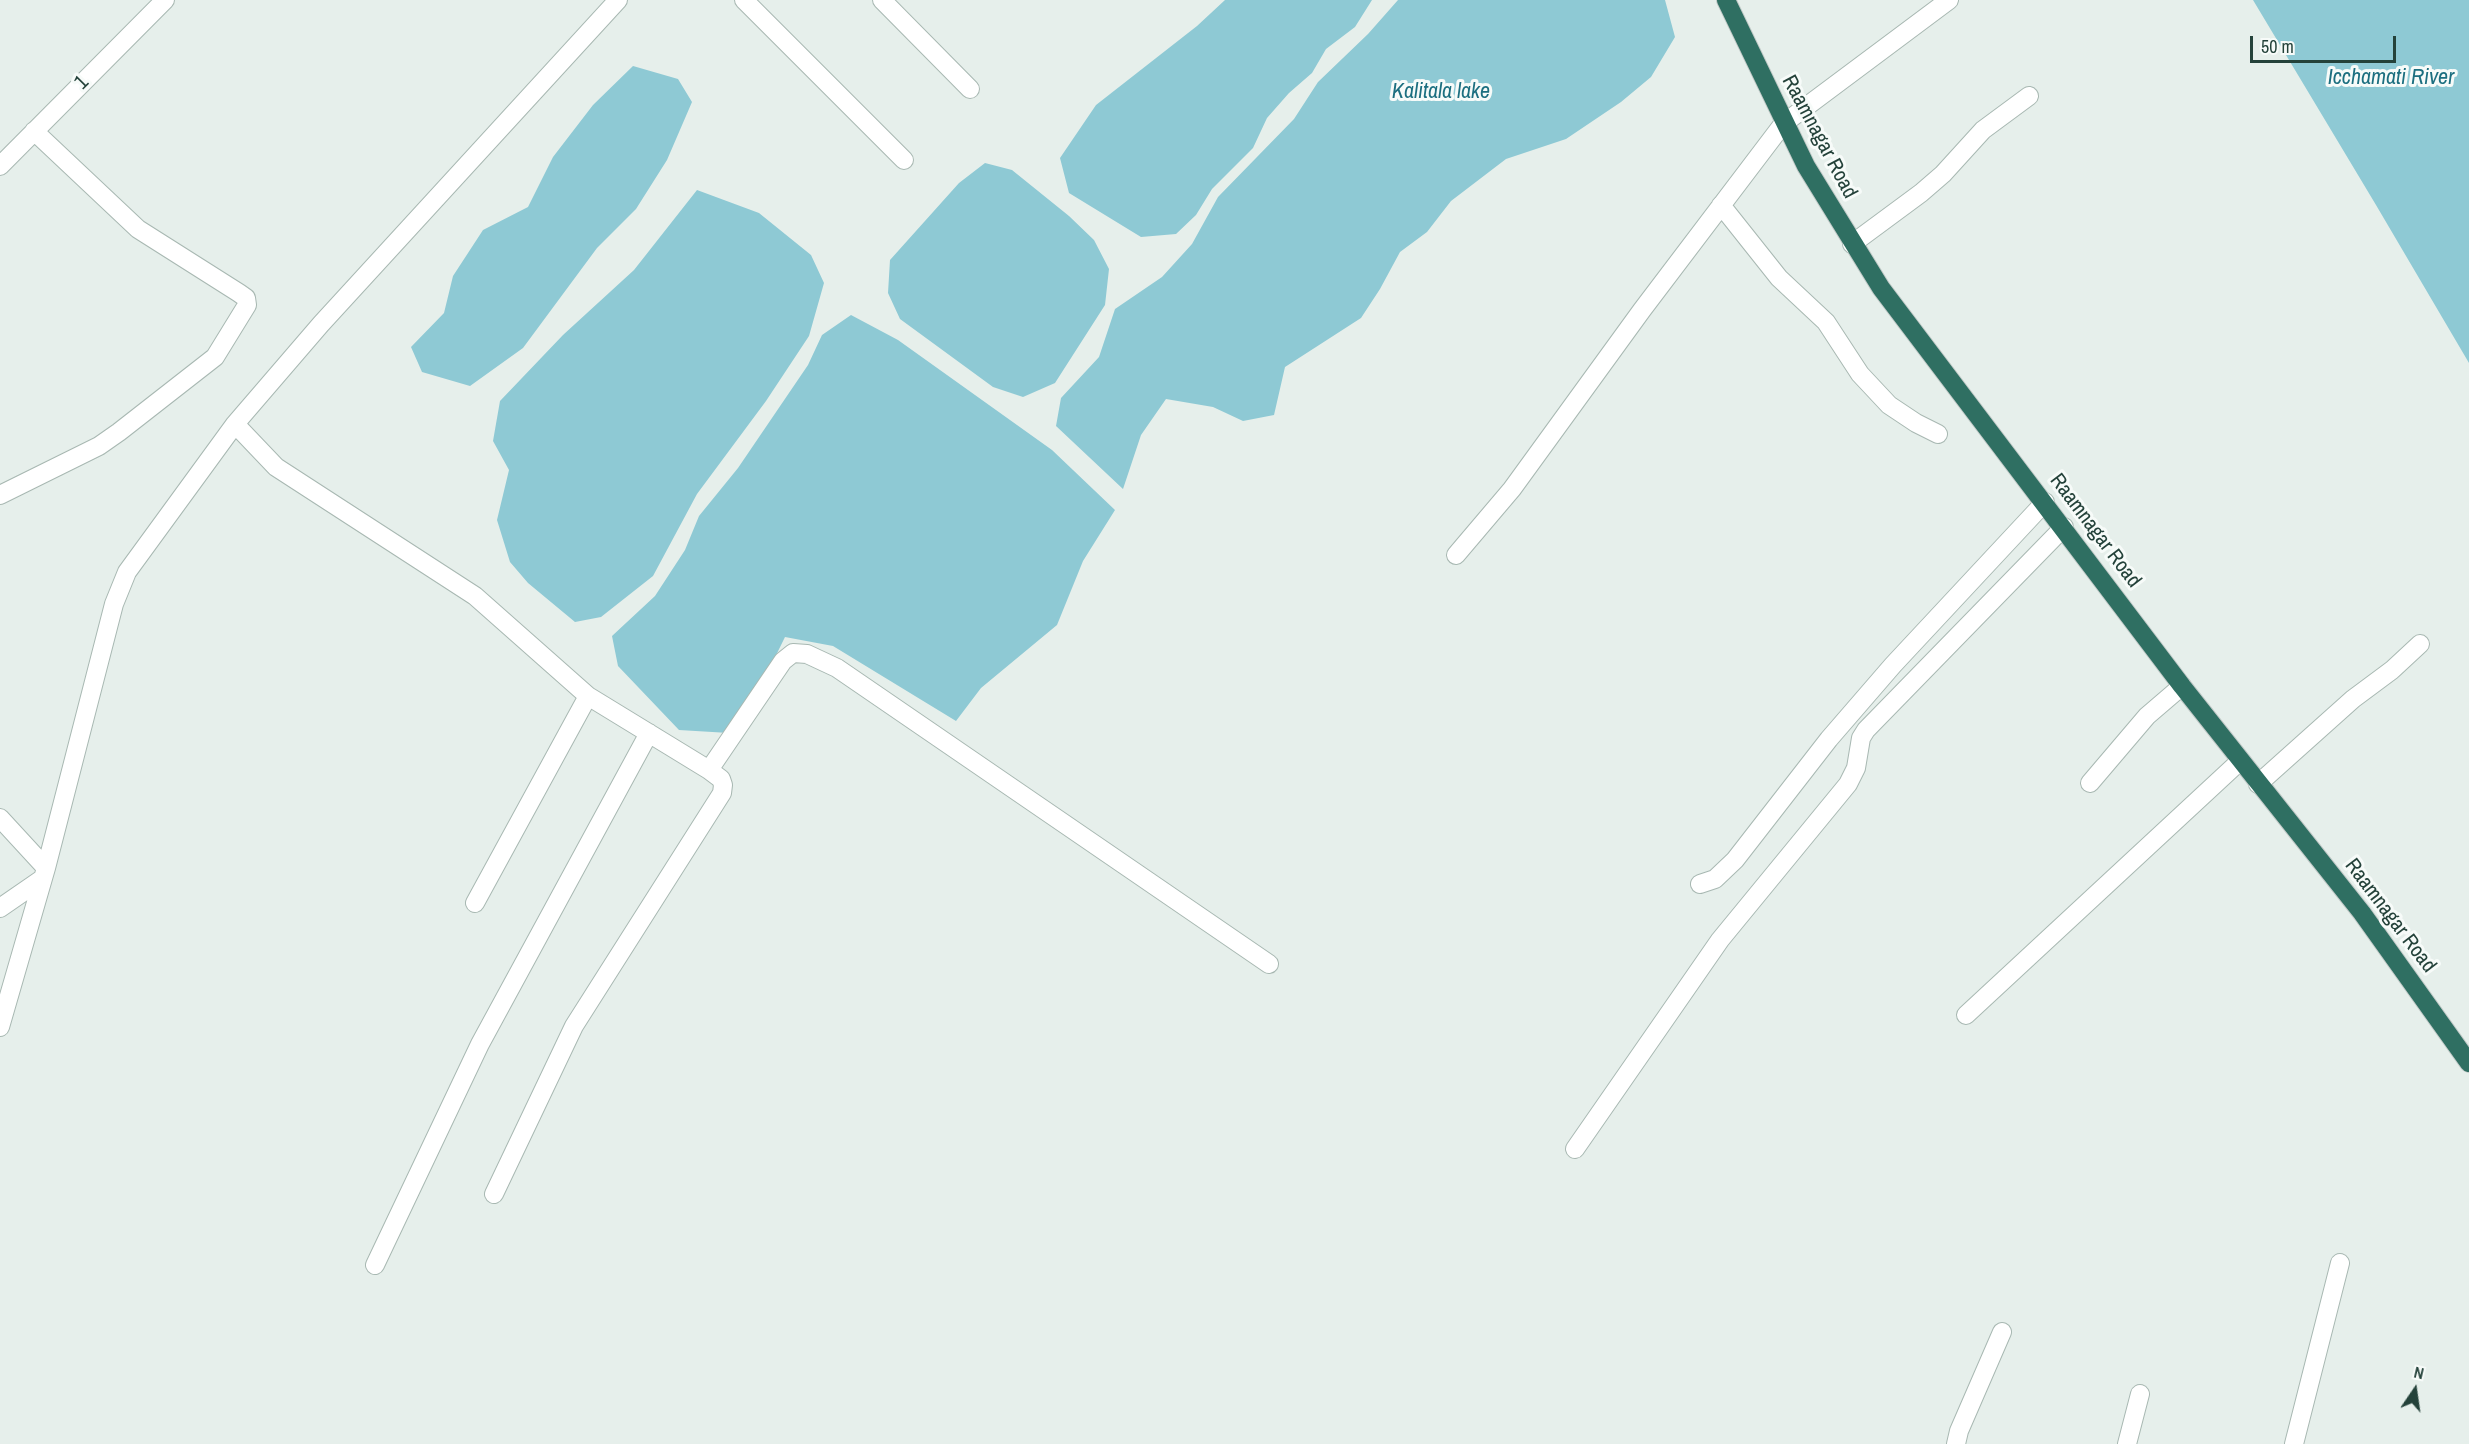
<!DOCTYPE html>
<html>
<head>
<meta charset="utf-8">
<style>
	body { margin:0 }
	#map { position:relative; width:2469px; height:1444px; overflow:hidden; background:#e6efeb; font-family:"Archivo Narrow",sans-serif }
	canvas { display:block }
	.north { position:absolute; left:2385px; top:1360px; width:60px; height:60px; -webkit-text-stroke:4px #f7fbf9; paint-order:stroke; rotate:13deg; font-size:16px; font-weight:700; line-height:24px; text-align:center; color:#24423a }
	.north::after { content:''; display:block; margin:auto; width:21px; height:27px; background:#24423a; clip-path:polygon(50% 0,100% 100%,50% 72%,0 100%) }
	.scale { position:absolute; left:2250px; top:36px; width:146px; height:27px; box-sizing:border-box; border:3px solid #24423a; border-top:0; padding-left:8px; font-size:18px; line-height:21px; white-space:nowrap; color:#24423a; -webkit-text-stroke:4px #f7fbf9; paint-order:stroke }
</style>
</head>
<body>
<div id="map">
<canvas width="2469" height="1444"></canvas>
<div class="north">N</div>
<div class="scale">50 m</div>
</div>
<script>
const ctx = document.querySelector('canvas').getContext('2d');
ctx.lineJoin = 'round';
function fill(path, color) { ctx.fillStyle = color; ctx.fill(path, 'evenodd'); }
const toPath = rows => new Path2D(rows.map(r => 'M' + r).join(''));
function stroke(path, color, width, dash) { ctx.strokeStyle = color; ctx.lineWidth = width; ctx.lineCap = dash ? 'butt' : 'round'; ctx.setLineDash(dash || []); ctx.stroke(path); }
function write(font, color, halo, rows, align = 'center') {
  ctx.font = font + ' "Archivo Narrow",sans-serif'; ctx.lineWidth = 6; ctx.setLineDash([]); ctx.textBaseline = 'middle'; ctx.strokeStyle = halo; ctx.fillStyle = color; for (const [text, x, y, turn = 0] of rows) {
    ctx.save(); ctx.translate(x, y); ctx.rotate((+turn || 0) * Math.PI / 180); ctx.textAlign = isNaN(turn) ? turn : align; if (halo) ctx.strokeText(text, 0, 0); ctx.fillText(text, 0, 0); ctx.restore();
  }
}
fill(toPath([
	[1225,0,1372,0,1355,27,1326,49,1312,73,1289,93,1267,118,1253,148,1212,189,1196,215,1176,234,1141,237,1069,193,1060,158,1096,105,1197,26],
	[1398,0,1665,0,1675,37,1651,77,1621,102,1566,139,1506,159,1451,201,1427,232,1400,252,1380,289,1361,318,1285,367,1274,415,1243,421,1213,407,1166,399,1141,435,1123,489,1056,426,1061,398,1099,357,1115,309,1162,277,1192,244,1218,197,1294,119,1318,82,1368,34],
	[2253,0,2469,0,2469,363,2376,205],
	[633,66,678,79,692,102,667,160,636,209,597,248,523,348,470,386,422,372,411,347,444,313,453,276,483,230,528,207,553,157,593,105],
	[985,163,1012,170,1069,216,1094,240,1109,269,1105,305,1055,383,1023,397,993,387,900,319,888,293,890,260,959,183],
	[697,190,759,213,811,255,824,283,809,336,766,401,697,494,653,576,601,617,575,622,528,583,510,562,497,520,509,470,493,441,500,401,563,335,634,270],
	[851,315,898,340,1052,450,1115,510,1083,561,1057,625,981,688,956,721,833,646,785,637,759,690,729,733,679,730,618,666,612,636,655,596,685,550,699,516,738,468,808,365,822,335]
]), '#8ec9d4');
const minor = toPath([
	[744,0,904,160],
	[882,0,970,89],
	[0,166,165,0],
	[1721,205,1779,278,1826,322,1860,374,1889,405,1916,423,1938,434],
	[1852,244,1921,193,1943,174,1983,130,2029,96],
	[235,424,276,467,475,596,588,696,709,770,721,779,723,785,722,793,574,1026,494,1194],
	[0,495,99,446,119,432,215,357,247,305,246,298,239,293,138,229,34,131],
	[1456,555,1512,489,1642,310,1783,124,1949,0],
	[709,770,783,661,793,653,807,654,837,668,1269,964],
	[2090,783,2147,716,2182,686],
	[2258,784,2353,699,2392,670,2420,644],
	[0,818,46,868],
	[1700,884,1715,879,1735,860,1829,739,1893,665,2045,502],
	[475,903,588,696],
	[0,908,42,879],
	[1966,1015,2240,761],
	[0,1027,46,868,114,604,127,572,235,424,321,324,618,0],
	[1575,1149,1720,940,1848,784,1856,768,1861,738,1866,730,2064,527],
	[375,1265,480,1044,649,733],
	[1956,1444,1959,1431,2002,1332],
	[2127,1444,2140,1394],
	[2294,1444,2340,1263]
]);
const highway = toPath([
	[1726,0,1806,166,1881,288,2182,686,2362,913,2469,1063]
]);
stroke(minor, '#a8b8b2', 20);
stroke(highway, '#c2cac8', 20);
stroke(minor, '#fff', 18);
stroke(highway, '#2f6f62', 18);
write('21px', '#24423a', '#f7fbf9', [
	["1",82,83,-45],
	["Raamnagar Road",1819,137,62],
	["Raamnagar Road",2095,531,53],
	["Raamnagar Road",2390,916,53]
]);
write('italic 22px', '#1c6f80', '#f7fbf9', [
	["Icchamati River",2391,78],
	["Kalitala lake",1441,92]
]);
</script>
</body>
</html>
